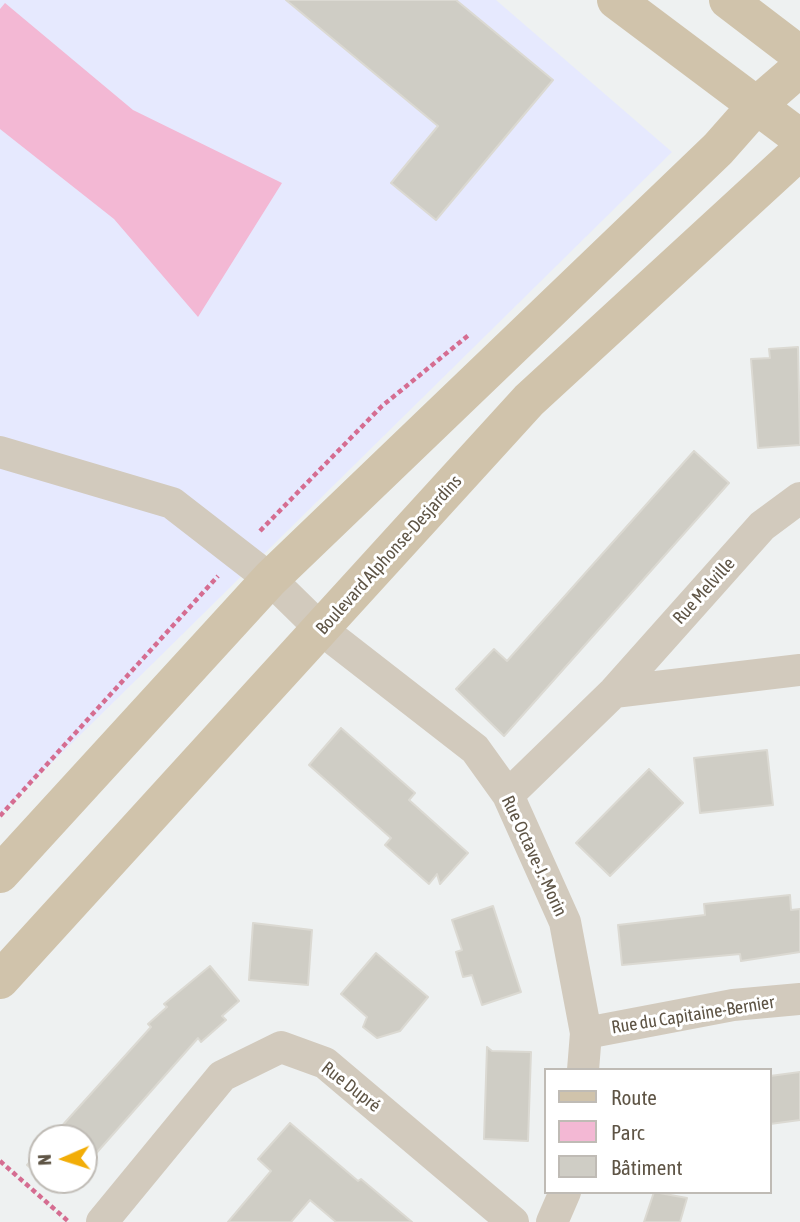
<!DOCTYPE html>
<html>
<head>
<meta charset="utf-8">
<style>
	body { margin:0 }
	#map { position:relative; width:800px; height:1222px; overflow:hidden; background:#eef1f1; font-family:"Asap Condensed",sans-serif }
	canvas { display:block }
	.legend { position:absolute; left:544px; top:1068px; width:228px; height:126px; box-sizing:border-box; background:#fff; border:2px solid #bfbbb5; margin:0; padding:9px 12px; list-style:none; font-size:21px; color:#5e5445 }
	.legend li { display:flex; align-items:center; gap:14px; height:35px }
	.legend b { width:35px; border:2px solid #bfbbb5 }
	.north { position:absolute; left:28px; top:1124px; width:70px; height:70px; box-sizing:border-box; background:#fff; border:2px solid #bfbbb5; border-radius:50%; rotate:267deg; font-size:19px; font-weight:700; line-height:28px; text-align:center; color:#5e5445 }
	.north::after { content:''; display:block; margin:auto; width:24px; height:32px; background:#f2ad07; clip-path:polygon(50% 0,100% 100%,50% 72%,0 100%) }
</style>
</head>
<body>
<div id="map">
<canvas width="800" height="1222"></canvas>
<ul class="legend">
<li><b style="height:9px;background:#d0c3ab"></b>Route</li>
<li><b style="height:19px;background:#f3b8d4"></b>Parc</li>
<li><b style="height:19px;background:#cfcdc5"></b>Bâtiment</li>
</ul>
<div class="north">N</div>
</div>
<script>
const ctx = document.querySelector('canvas').getContext('2d');
ctx.lineJoin = 'round';
function fill(path, color) { ctx.fillStyle = color; ctx.fill(path, 'evenodd'); }
const toPath = rows => new Path2D(rows.map(r => 'M' + r).join(''));
function stroke(path, color, width, dash) { ctx.strokeStyle = color; ctx.lineWidth = width; ctx.lineCap = dash ? 'butt' : 'round'; ctx.setLineDash(dash || []); ctx.stroke(path); }
function write(font, color, halo, rows, align = 'center') {
  ctx.font = font + ' "Asap Condensed",sans-serif'; ctx.lineWidth = 6; ctx.setLineDash([]); ctx.textBaseline = 'middle'; ctx.strokeStyle = halo; ctx.fillStyle = color; for (const [text, x, y, turn = 0] of rows) {
    ctx.save(); ctx.translate(x, y); ctx.rotate((+turn || 0) * Math.PI / 180); ctx.textAlign = isNaN(turn) ? turn : align; if (halo) ctx.strokeText(text, 0, 0); ctx.fillText(text, 0, 0); ctx.restore();
  }
}
fill(toPath([
	[0,0,496,0,672,152,0,814]
]), '#e6e9fe');
fill(toPath([
	[5,3,133,110,282,183,198,317,114,219,0,129,0,9]
]), '#f3b8d4');
const building = toPath([
	[286,0,456,0,553,80,436,220,391,183,438,126,286,0],
	[798,347,800,445,758,448,751,359,770,358,769,349,798,347],
	[694,451,729,483,504,736,456,689,494,649,507,661,694,451],
	[341,728,415,793,409,800,468,853,440,884,437,874,429,884,385,845,391,838,309,765,341,728],
	[767,750,773,805,700,813,694,758,767,750],
	[649,769,683,803,610,876,576,843,649,769],
	[790,895,791,910,800,909,800,952,741,961,740,954,622,965,618,925,705,915,704,904,790,895],
	[493,906,521,992,482,1005,472,975,463,977,456,952,462,950,452,920,493,906],
	[253,923,312,930,308,985,249,980,253,923],
	[376,953,428,997,400,1031,377,1038,363,1027,367,1017,341,994,376,953],
	[210,966,239,1001,222,1016,226,1020,201,1042,198,1038,84,1167,84,1135,82,1138,51,1138,151,1027,148,1024,167,1007,164,1004,210,966],
	[487,1047,492,1051,531,1052,528,1141,484,1139,487,1047],
	[800,1072,800,1120,770,1124,770,1076,800,1072],
	[290,1123,358,1181,361,1179,412,1222,336,1222,310,1200,291,1222,228,1222,271,1171,258,1159,290,1123],
	[42,1148,42,1178,27,1165,42,1148],
	[654,1192,687,1198,680,1222,644,1222,654,1192]
]);
fill(building, '#cfcdc5');
stroke(building, '#dbd9d2', 2);
stroke(toPath([
	[260,531,382,406,470,334],
	[0,816,218,576],
	[0,1161,69,1222]
]), '#d56d91', 4.5, [5, 3.5]);
stroke(toPath([
	[0,452,172,503,270,579,322,630,475,749,508,795,565,922,586,1033,583,1070],
	[614,692,800,670],
	[508,795,614,692,762,526,800,498],
	[586,1033,733,1005,800,999],
	[102,1222,222,1076,281,1047,325,1063,513,1222],
	[552,1222,565,1192]
]), '#d2cabd', 32);
stroke(toPath([
	[616,0,800,138],
	[728,0,800,55],
	[0,874,270,579,718,149,756,106,800,68],
	[0,980,529,400,800,151]
]), '#d0c3ab', 38);
write('18px', '#5e5445', '#fff', [
	["Boulevard Alphonse-Desjardins",389,555,-48],
	["Rue Melville",704,591,-48],
	["Rue Octave-J.-Morin",534,856,65],
	["Rue du Capitaine-Bernier",693,1015,-9],
	["Rue Dupré",351,1087,38]
]);
</script>
</body>
</html>
